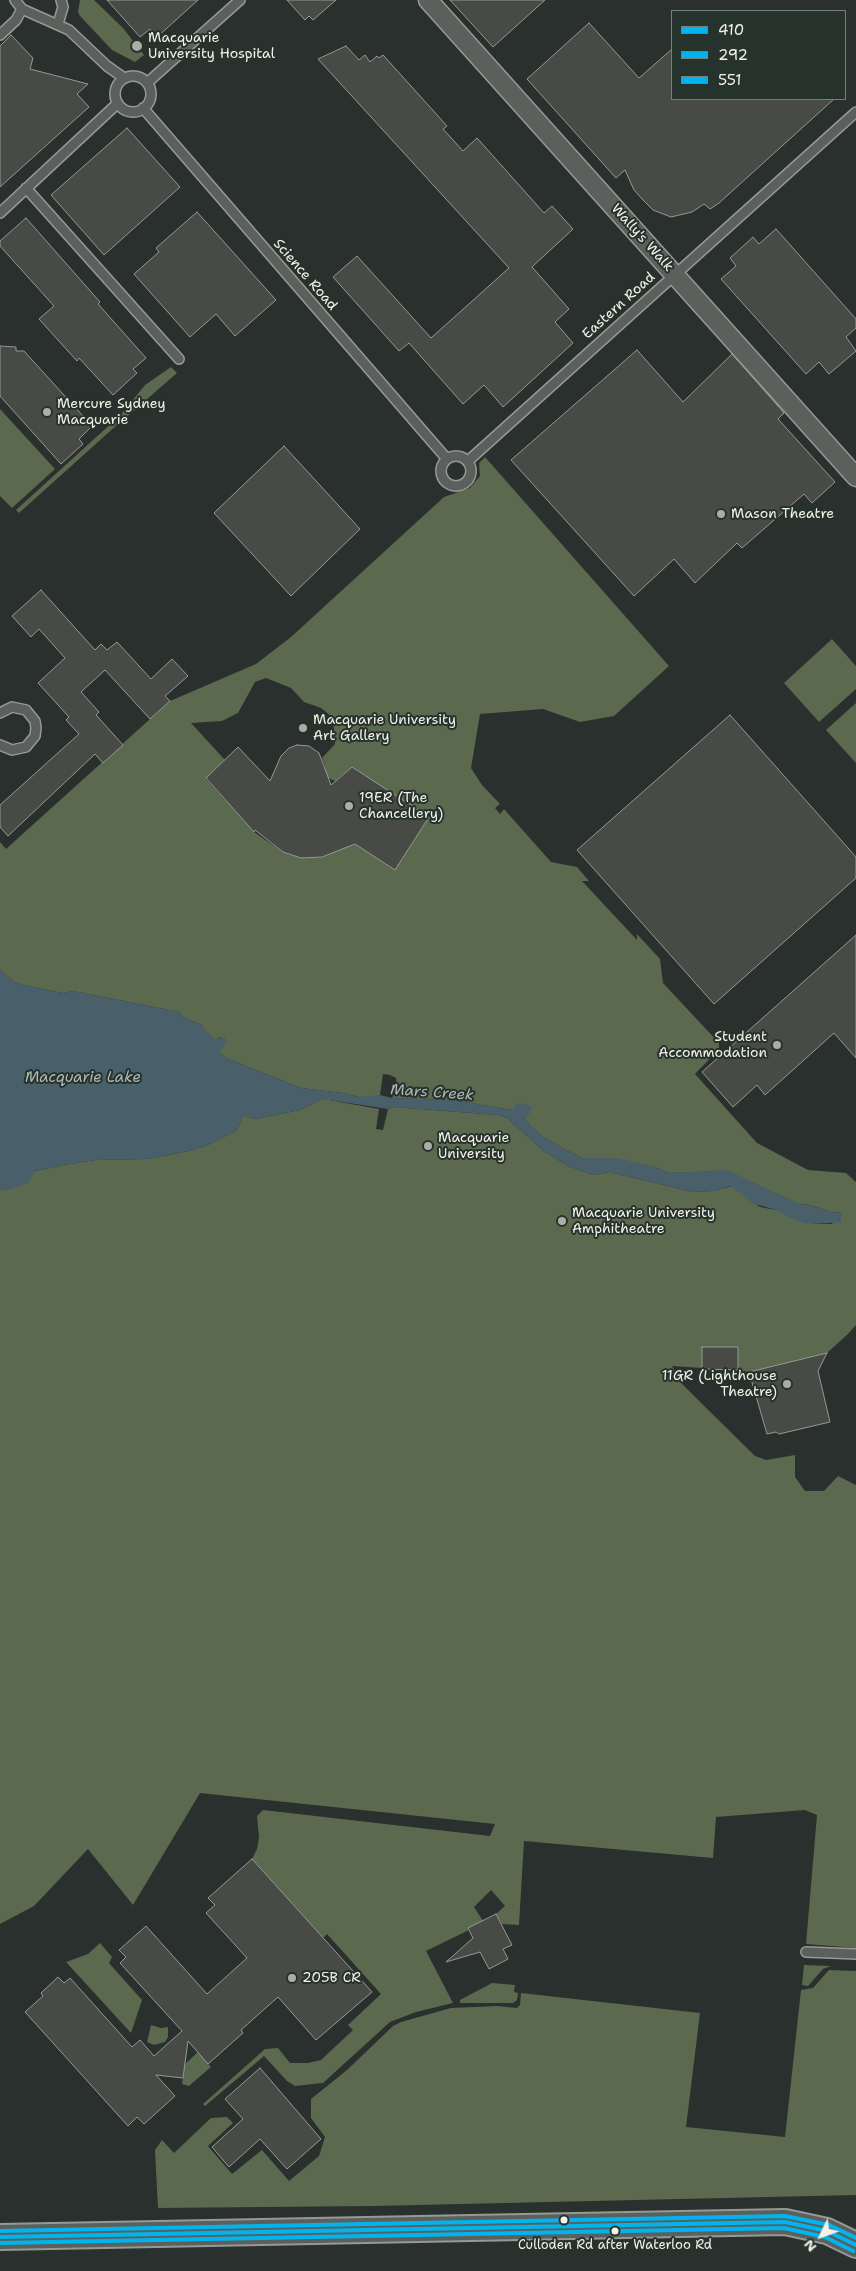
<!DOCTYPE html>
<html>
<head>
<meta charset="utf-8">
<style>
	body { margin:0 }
	#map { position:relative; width:856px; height:2271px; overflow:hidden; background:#29302d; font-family:"Shantell Sans",sans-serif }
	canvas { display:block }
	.legend { position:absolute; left:671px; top:10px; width:175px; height:90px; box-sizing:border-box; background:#26332d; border:1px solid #787f78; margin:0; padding:6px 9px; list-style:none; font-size:15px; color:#f4f1e8 }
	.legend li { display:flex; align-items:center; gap:10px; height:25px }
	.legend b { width:25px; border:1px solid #787f78 }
	.north { position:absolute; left:796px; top:2211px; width:50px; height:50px; -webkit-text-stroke:4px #26332d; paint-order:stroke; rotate:228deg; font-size:14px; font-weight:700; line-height:20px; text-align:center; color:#f4f1e8 }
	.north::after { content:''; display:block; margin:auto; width:18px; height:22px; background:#f4f1e8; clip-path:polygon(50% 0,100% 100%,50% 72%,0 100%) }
</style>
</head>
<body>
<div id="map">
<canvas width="856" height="2271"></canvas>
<ul class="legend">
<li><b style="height:6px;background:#00b5ef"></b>410</li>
<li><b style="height:6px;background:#00b5ef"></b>292</li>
<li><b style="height:6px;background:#00b5ef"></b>551</li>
</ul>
<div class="north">N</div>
</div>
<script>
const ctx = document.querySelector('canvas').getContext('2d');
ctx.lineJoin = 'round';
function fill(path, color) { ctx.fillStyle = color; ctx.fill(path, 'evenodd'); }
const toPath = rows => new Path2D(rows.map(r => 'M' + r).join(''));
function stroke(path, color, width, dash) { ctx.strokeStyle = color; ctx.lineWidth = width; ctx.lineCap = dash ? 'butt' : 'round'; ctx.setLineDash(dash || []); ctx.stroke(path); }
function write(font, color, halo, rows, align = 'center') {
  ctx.font = font + ' "Shantell Sans",sans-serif'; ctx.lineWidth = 4; ctx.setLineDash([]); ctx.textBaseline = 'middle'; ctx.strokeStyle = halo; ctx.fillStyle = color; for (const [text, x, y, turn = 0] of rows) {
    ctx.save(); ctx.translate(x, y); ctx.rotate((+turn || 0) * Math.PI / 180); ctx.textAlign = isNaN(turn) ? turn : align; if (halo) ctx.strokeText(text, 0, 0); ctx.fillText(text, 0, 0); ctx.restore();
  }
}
fill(toPath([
	[80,0,94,0,123,28,144,55,135,62,112,50,80,16,78,12],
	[171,367,177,373,123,420,120,416,145,385],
	[0,409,55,469,12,508,0,496],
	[115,420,118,424,19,513,16,510],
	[485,457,669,666,614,716,580,722,543,709,480,714,471,768,482,785,500,804,495,808,500,814,504,809,551,862,577,867,589,881,582,881,637,940,637,934,660,959,663,983,719,1043,719,1049,695,1074,757,1143,808,1170,846,1173,856,1182,856,1325,848,1334,827,1353,749,1372,738,1370,702,1347,702,1368,672,1366,683,1385,755,1456,766,1460,795,1455,795,1477,805,1491,824,1491,838,1476,856,1485,856,1948,806,1944,817,1815,805,1810,716,1817,713,1858,524,1841,519,1925,502,1924,496,1914,505,1906,491,1890,474,1907,483,1921,468,1928,469,1930,426,1951,453,2003,416,2012,390,2022,323,2083,295,2086,287,2081,264,2056,205,2106,203,2104,265,2049,278,2048,290,2063,308,2063,321,2060,353,2030,348,2025,381,1994,327,1934,323,1938,252,1859,257,1849,259,1837,257,1816,263,1810,490,1836,495,1824,200,1793,133,1905,88,1849,34,1906,0,1924,0,1189,8,1190,35,1171,63,1165,95,1160,148,1159,193,1150,208,1145,237,1130,243,1115,255,1119,300,1110,320,1100,329,1100,379,1109,376,1129,383,1130,388,1109,394,1107,498,1115,507,1118,545,1152,568,1166,593,1175,609,1172,693,1192,713,1191,732,1186,760,1207,776,1210,807,1223,832,1224,842,1213,831,1212,810,1205,799,1204,727,1171,669,1173,655,1167,639,1164,582,1158,546,1139,531,1127,524,1117,526,1115,512,1110,453,1100,392,1098,397,1087,396,1078,390,1075,383,1074,380,1095,373,1097,359,1097,343,1093,301,1088,226,1058,219,1052,221,1037,214,1040,200,1024,184,1018,179,1012,73,991,63,993,27,986,14,982,0,970,0,842,6,849,170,701,256,664,291,637,444,497,470,488,480,476,479,463],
	[266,678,291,688,304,702,321,708,331,716,335,733,335,744,322,758,325,766,324,776,335,781,352,767,429,817,395,869,316,819,332,853,322,857,301,858,283,852,254,832,206,779,225,760,191,723,222,721,238,713,255,682],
	[832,639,856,666,856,689,819,722,784,683],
	[856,703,856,763,826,730],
	[100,1943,112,1957,109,1963,142,2000,131,2033,66,1962,88,1954],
	[804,1965,831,1966,823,1969,808,1986,802,1985],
	[829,1970,856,1971,856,2195,374,2206,158,2208,155,2150,162,2140,174,2153,211,2118,227,2117,233,2123,208,2146,232,2174,262,2150,289,2181,319,2156,325,2137,311,2118,311,2099,347,2070,393,2026,401,2022,451,2008,497,2006,517,2008,520,2005,521,1993,700,2013,686,2127,785,2137,801,1990,813,1988],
	[492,1983,515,1985,514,1992,518,1993,517,2000,513,2003,460,2003,460,2000],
	[151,2025,161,2028,168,2027,168,2037,165,2042,154,2045,147,2042],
	[198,2052,211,2067,189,2086,182,2084,185,2064]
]), '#5b694f');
fill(toPath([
	[0,970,14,982,27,986,63,993,73,991,179,1012,184,1018,200,1024,214,1039,225,1037,226,1043,219,1052,226,1058,301,1088,343,1093,359,1097,380,1095,392,1098,453,1100,512,1110,517,1103,532,1106,530,1113,524,1117,531,1127,546,1139,582,1158,617,1158,655,1167,669,1173,727,1170,799,1204,810,1205,831,1212,842,1213,841,1223,807,1223,794,1220,776,1210,752,1203,731,1186,713,1191,693,1192,609,1172,593,1175,568,1166,545,1152,507,1118,498,1115,394,1107,388,1109,329,1100,320,1100,300,1110,255,1119,243,1115,237,1130,208,1145,193,1150,148,1159,95,1160,63,1165,35,1171,28,1183,8,1190,0,1189]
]), '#49606a');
const building = toPath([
	[107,0,198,0,156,38,150,29,140,37,107,0],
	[287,0,336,0,313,20,309,16,305,20,287,0],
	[450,0,545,0,493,47,450,0],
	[589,23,639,78,672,49,672,99,834,99,719,203,710,209,704,204,692,212,671,217,653,210,643,200,634,190,625,170,616,178,527,79,589,23],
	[11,35,33,58,30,69,88,84,77,94,89,107,0,187,0,46,11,35],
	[346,46,359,60,365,55,370,62,377,56,379,58,383,55,447,126,443,129,463,151,477,138,544,213,552,206,573,229,532,267,569,309,555,322,573,343,503,407,484,385,463,404,409,343,399,351,333,277,357,256,431,338,509,268,318,59,346,46],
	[127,128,180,187,104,255,51,195,127,128],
	[197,212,276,300,235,336,216,314,190,337,134,274,159,252,156,248,197,212],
	[26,218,100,302,98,304,146,358,133,369,137,373,113,395,79,358,77,361,39,319,54,306,0,246,0,241,26,218],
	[776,229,856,319,856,328,846,337,856,351,829,374,819,362,806,374,721,279,736,266,730,258,753,237,759,244,776,229],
	[0,346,16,347,16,351,24,351,92,426,79,439,83,444,61,464,0,396,0,346],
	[637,350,683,402,732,354,784,413,778,419,835,482,812,503,804,494,742,548,737,543,695,583,674,559,634,596,511,460,637,350],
	[284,446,360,529,291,596,214,513,284,446],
	[41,590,95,650,101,644,107,650,117,642,151,679,172,659,188,676,165,696,170,701,150,719,105,670,81,692,99,712,96,715,123,745,103,763,95,754,8,836,0,827,0,805,79,734,66,720,69,717,38,683,65,658,39,629,31,637,12,616,41,590],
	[730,715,856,857,856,878,714,1004,577,850,730,715],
	[297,745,309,746,319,753,331,785,352,767,429,817,395,870,355,844,322,857,301,858,283,852,255,830,254,832,206,778,238,747,270,781,281,756,289,748,297,745],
	[856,935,856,1058,834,1033,765,1095,757,1085,733,1107,702,1072,856,935],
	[702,1347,738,1347,738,1370,702,1369,702,1347],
	[827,1353,818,1371,830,1422,779,1434,776,1432,767,1434,749,1372,827,1353],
	[252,1859,372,1992,316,2040,278,1997,241,2030,243,2033,208,2064,188,2041,183,2078,156,2075,175,2096,144,2124,137,2117,128,2126,25,2012,43,1996,41,1993,58,1977,64,1983,70,1978,132,2047,140,2040,154,2056,182,2031,120,1963,126,1957,119,1950,146,1926,207,1994,247,1958,206,1913,215,1905,208,1898,252,1859],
	[496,1914,512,1945,503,1949,508,1959,489,1969,480,1952,446,1962,473,1938,468,1928,496,1914],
	[260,2068,321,2139,287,2169,260,2139,229,2167,212,2147,243,2119,225,2099,260,2068]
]);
fill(building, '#474a45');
stroke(building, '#969996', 1);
const lane = toPath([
	[15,0,22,9,69,30,107,66,124,78],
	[58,24,63,7,61,0],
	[0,35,16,20,22,9],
	'115 94a18 18 0 1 1 36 0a18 18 0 1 1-36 0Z',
	[147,83,240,0],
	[143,108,447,459],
	[26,188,179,359],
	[0,213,118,103],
	'441 471a15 15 0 1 1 30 0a15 15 0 1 1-30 0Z',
	[468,461,856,112],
	[0,713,12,707,26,710,35,721,36,728,35,736,26,747,12,750,0,745],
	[806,1952,856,1954]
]);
const street = toPath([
	[428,0,856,477]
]);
const secondary = toPath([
	[0,2237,785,2222,827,2231,856,2245]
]);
stroke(lane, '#969996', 12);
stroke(street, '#969996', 21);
stroke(secondary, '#969996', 28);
stroke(lane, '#5c605c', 9);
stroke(street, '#5c605c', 18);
stroke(secondary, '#5c605c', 24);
stroke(toPath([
	[0,2237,785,2222,827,2231,856,2245]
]), '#00b5ef', 4);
stroke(toPath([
	[0,2243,784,2228,825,2237,853,2251]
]), '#00b5ef', 4);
stroke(toPath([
	[0,2231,785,2216,829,2225,856,2238]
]), '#00b5ef', 4);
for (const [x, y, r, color] of [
	[137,46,6,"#adada7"],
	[47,412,5,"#adada7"],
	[721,514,5,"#adada7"],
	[303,728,5,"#adada7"],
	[349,806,5,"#adada7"],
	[777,1045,5,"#adada7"],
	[428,1146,5,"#adada7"],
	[562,1221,5,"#adada7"],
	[787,1384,5,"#adada7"],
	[292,1978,5,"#adada7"],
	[564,2220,4.5,"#f4f1e8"],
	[615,2231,4.5,"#f4f1e8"]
]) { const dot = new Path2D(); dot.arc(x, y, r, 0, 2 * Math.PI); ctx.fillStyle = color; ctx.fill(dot); stroke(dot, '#26332d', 2); }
write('13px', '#f4f1e8', '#26332d', [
	["Culloden Rd after Waterloo Rd",615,2246]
]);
write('14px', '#f4f1e8', '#26332d', [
	["Macquarie",148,38],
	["University Hospital",148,54],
	["Mercure Sydney",57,404],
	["Macquarie",57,420],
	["Mason Theatre",731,514],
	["Macquarie University",313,720],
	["Art Gallery",313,736],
	["19ER (The",359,798],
	["Chancellery)",359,814],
	["Student",767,1037,"right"],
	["Accommodation",767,1053,"right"],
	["Macquarie",438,1138],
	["University",438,1154],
	["Macquarie University",572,1213],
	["Amphitheatre",572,1229],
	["11GR (Lighthouse",777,1376,"right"],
	["Theatre)",777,1392,"right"],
	["205B CR",302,1978]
], 'left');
write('14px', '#f4f1e8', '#26332d', [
	["Wally's Walk",642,238,48],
	["Science Road",305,275,49],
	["Eastern Road",619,306,-42]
]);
write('italic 15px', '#b1b9b8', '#26332d', [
	["Macquarie Lake",83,1078],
	["Mars Creek",432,1093,4]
]);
</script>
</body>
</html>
